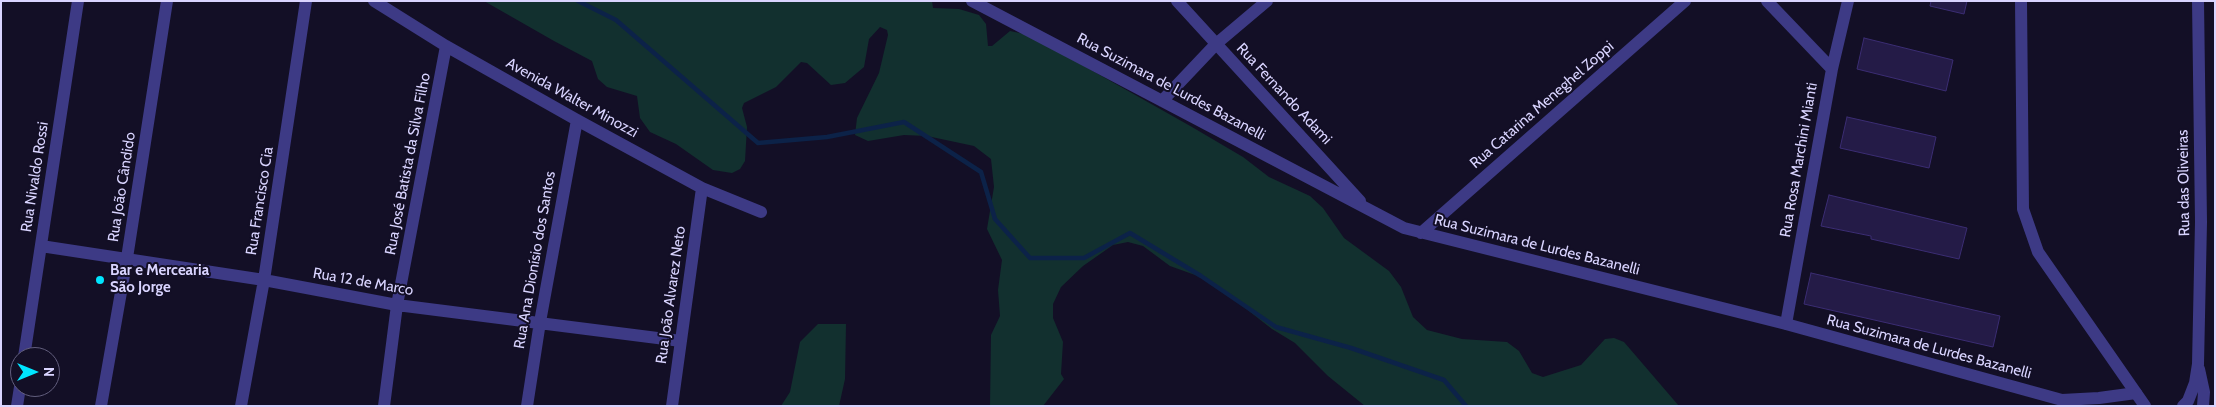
<!DOCTYPE html>
<html>
<head>
<meta charset="utf-8">
<style>
	body { margin:0 }
	#map { position:relative; width:2216px; height:407px; overflow:hidden; background:#130f26; font-family:Cabin,sans-serif }
	canvas { display:block }
	.frame { position:absolute; inset:0; border:2px solid #d9d4ff; pointer-events:none }
	.north { position:absolute; left:10px; top:347px; width:50px; height:50px; box-sizing:border-box; background:#130f26; border:1px solid #625e7d; border-radius:50%; rotate:90deg; font-size:14px; font-weight:700; line-height:20px; text-align:center; color:#d9d4ff }
	.north::after { content:''; display:block; margin:auto; width:18px; height:22px; background:#00e5ff; clip-path:polygon(50% 0,100% 100%,50% 72%,0 100%) }
</style>
</head>
<body>
<div id="map">
<canvas width="2216" height="407"></canvas>
<div class="frame"></div>
<div class="north">N</div>
</div>
<script>
const ctx = document.querySelector('canvas').getContext('2d');
ctx.lineJoin = 'round';
function fill(path, color) { ctx.fillStyle = color; ctx.fill(path, 'evenodd'); }
const toPath = rows => new Path2D(rows.map(r => 'M' + r).join(''));
function stroke(path, color, width, dash) { ctx.strokeStyle = color; ctx.lineWidth = width; ctx.lineCap = dash ? 'butt' : 'round'; ctx.setLineDash(dash || []); ctx.stroke(path); }
function write(font, color, halo, rows, align = 'center') {
  ctx.font = font + ' Cabin,sans-serif'; ctx.lineWidth = 4; ctx.setLineDash([]); ctx.textBaseline = 'middle'; ctx.strokeStyle = halo; ctx.fillStyle = color; for (const [text, x, y, turn = 0] of rows) {
    ctx.save(); ctx.translate(x, y); ctx.rotate((+turn || 0) * Math.PI / 180); ctx.textAlign = isNaN(turn) ? turn : align; if (halo) ctx.strokeText(text, 0, 0); ctx.fillText(text, 0, 0); ctx.restore();
  }
}
fill(toPath([
	[484,1,932,1,933,8,959,9,979,15,986,24,988,46,992,46,1010,31,1029,35,1192,127,1243,157,1269,177,1310,196,1323,208,1344,238,1389,271,1401,287,1413,317,1427,330,1462,339,1507,342,1519,351,1532,373,1543,377,1581,365,1605,339,1614,338,1624,342,1679,406,1365,406,1328,376,1295,343,1272,329,1209,280,1170,266,1143,246,1128,242,1113,245,1083,266,1061,287,1053,304,1053,318,1063,342,1061,374,1064,379,1043,406,990,406,991,335,1000,316,998,290,1002,260,987,229,994,187,991,159,974,146,927,136,904,135,868,141,855,135,857,118,879,73,888,35,887,30,880,27,869,39,864,67,845,83,831,85,807,63,801,62,776,87,744,103,742,108,747,127,745,161,740,169,732,173,713,170,676,144,650,132,640,118,637,96,607,87,598,79,592,61,554,41],
	[818,324,846,324,845,379,839,406,781,406,790,392,800,342]
]), '#12302f');
stroke(toPath([
	[578,1,616,20,758,143,827,137,904,122,981,172,995,219,1030,258,1084,258,1130,233,1201,276,1276,327,1351,348,1444,380,1466,406]
]), '#0c2248', 4.5);
const building = toPath([
	[1931,1,1967,1,1964,14,1930,6,1931,1],
	[1864,38,1953,60,1946,91,1857,69,1864,38],
	[1847,117,1936,137,1929,168,1840,148,1847,117],
	[1829,195,1967,228,1959,259,1871,239,1871,236,1821,226,1829,195],
	[1811,273,2000,316,1993,347,1804,304,1811,273]
]);
fill(building, '#241b47');
stroke(building, '#3b2d73', 1);
stroke(toPath([
	[374,1,446,46,577,120,702,188,761,212],
	[972,1,1404,228,1786,324,2062,400,2099,398,2136,393],
	[1177,1,1360,201],
	[1767,1,1832,69],
	[1162,101,1216,44,1267,1],
	[1421,233,1685,1],
	[41,246,264,280,397,305,681,341],
	[1786,324,1832,69,1848,1],
	[24,357,78,1],
	[2199,369,2204,392,2203,406],
	[17,406,20,387],
	[101,406,127,258,167,1],
	[241,406,264,280,306,1],
	[384,406,397,305,446,46],
	[527,406,540,322,577,120],
	[672,406,702,188],
	[2183,406,2188,401,2195,383,2198,364,2201,222,2198,1]
]), '#3d3a85', 12);
stroke(toPath([
	[2021,1,2023,209,2038,252,2145,406]
]), '#3d3a85', 12);
for (const [x, y, r, color] of [
	[100,280,5,"#00e5ff"]
]) { const dot = new Path2D(); dot.arc(x, y, r, 0, 2 * Math.PI); ctx.fillStyle = color; ctx.fill(dot); stroke(dot, '#130f26', 2); }
write('15px', '#d9d4ff', '#130f26', [
	["Rua Suzimara de Lurdes Bazanelli",1171,87,28],
	["Rua Fernando Adami",1284,94,47],
	["Avenida Walter Minozzi",572,98,29],
	["Rua Catarina Meneghel Zoppi",1542,105,-41],
	["Rua Rosa Marchini Mianti",1799,160,-80],
	["Rua José Batista da Silva Filho",408,164,-79],
	["Rua Nivaldo Rossi",35,177,-81],
	["Rua das Oliveiras",2184,183,-91],
	["Rua João Cândido",122,187,-81],
	["Rua Francisco Cia",260,201,-81],
	["Rua Suzimara de Lurdes Bazanelli",1537,245,14],
	["Rua Ana Dionísio dos Santos",535,260,-80],
	["Rua 12 de Marco",363,282,10],
	["Rua João Alvarez Neto",671,295,-82],
	["Rua Suzimara de Lurdes Bazanelli",1929,347,15]
]);
write('bold 15px', '#d9d4ff', '#130f26', [
	["Bar e Mercearia",110,271],
	["São Jorge",110,288]
], 'left');
</script>
</body>
</html>
